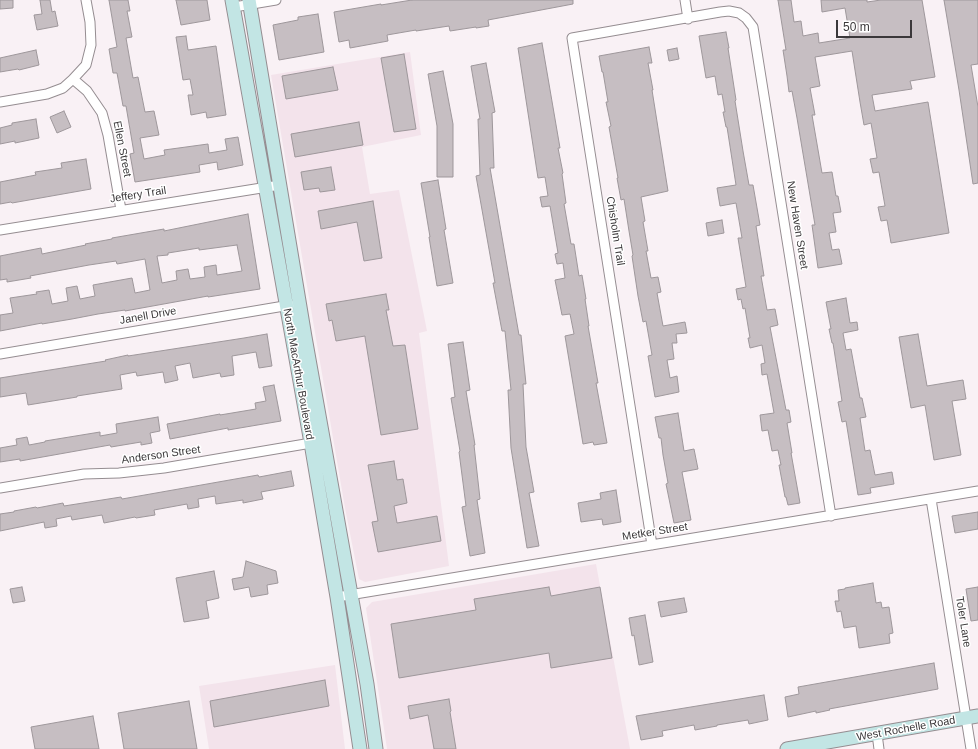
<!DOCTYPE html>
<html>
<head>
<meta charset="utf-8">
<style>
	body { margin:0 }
	#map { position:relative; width:978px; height:749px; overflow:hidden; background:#f9f1f5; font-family:Helvetica,sans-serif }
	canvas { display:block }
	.scale { position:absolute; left:836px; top:20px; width:76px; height:18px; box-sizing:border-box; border:2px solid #3b383a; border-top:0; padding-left:5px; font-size:12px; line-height:14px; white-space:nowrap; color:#3b383a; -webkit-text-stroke:3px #fff; paint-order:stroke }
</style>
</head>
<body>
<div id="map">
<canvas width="978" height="749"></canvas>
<div class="scale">50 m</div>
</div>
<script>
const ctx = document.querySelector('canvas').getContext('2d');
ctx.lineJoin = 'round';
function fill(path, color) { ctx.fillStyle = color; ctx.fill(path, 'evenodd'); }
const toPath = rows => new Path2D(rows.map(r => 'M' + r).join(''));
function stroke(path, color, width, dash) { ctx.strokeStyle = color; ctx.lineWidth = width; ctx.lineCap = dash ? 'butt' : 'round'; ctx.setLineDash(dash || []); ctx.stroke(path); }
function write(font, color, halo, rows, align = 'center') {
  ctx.font = font + ' Helvetica,sans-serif'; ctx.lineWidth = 3; ctx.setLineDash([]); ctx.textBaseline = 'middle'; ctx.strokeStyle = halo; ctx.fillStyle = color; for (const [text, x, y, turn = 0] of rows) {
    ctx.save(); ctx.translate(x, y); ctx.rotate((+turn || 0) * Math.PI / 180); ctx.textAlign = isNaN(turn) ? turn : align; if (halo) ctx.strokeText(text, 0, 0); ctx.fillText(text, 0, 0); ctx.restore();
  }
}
fill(toPath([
	[410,52,421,135,362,147,370,194,399,190,427,331,419,333,449,566,365,582,359,579,345,508,271,75],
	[596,564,630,749,387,749,366,608,372,602],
	[335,665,345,749,209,749,199,686]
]), '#f3e3eb');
const building = toPath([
	[0,0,13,0,13,8,0,9,0,0],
	[40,0,50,0,52,12,55,11,58,26,37,30,34,15,42,14,40,0],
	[109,0,128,0,130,11,127,11,132,37,126,38,133,78,138,77,145,112,154,111,159,135,140,138,144,159,165,155,164,150,208,144,209,153,227,150,225,139,238,137,243,165,218,170,217,162,199,165,200,172,135,182,130,154,134,153,126,106,123,106,117,73,113,73,109,49,117,47,109,0],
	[176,0,207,0,210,20,181,25,176,0],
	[412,0,573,0,573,4,488,20,489,26,476,28,476,27,450,31,449,26,416,31,416,30,387,35,388,41,350,48,349,40,339,42,334,12,381,4,381,5,412,0],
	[778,0,791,0,794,22,801,21,803,36,818,33,819,43,850,38,845,8,822,12,821,0,867,0,867,2,881,0,922,0,935,77,910,81,912,89,872,95,875,111,928,102,949,233,891,243,887,220,881,221,878,207,885,206,879,172,873,173,870,159,877,158,871,123,864,125,860,102,852,51,815,57,820,86,810,88,815,115,812,115,822,173,832,172,836,196,838,196,841,212,833,213,836,232,829,233,832,250,839,249,842,264,818,268,812,225,815,225,797,118,792,91,789,92,787,76,783,50,786,50,778,0],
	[944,0,978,0,978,64,971,65,978,107,978,183,973,184,959,90,944,0],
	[318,14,324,52,279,60,273,25,298,20,298,17,318,14],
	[726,32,729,48,728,48,736,100,735,101,743,151,749,185,753,185,760,225,756,226,764,276,761,276,767,310,775,309,778,325,770,327,786,410,789,410,791,422,787,423,792,453,791,453,800,503,788,505,786,497,785,497,779,465,781,465,778,450,772,451,768,430,762,431,760,415,774,413,767,374,762,375,761,364,765,363,762,345,750,348,748,338,750,338,745,308,743,309,741,299,738,300,736,289,746,287,738,238,742,238,736,203,720,206,717,188,736,185,727,127,726,127,723,112,725,112,722,94,718,95,715,76,706,78,699,36,726,32],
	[186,36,188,50,216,46,226,115,207,118,206,112,191,115,188,95,193,95,190,79,183,80,176,37,186,36],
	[542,43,560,148,558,148,563,173,562,174,566,203,564,204,571,244,574,244,579,276,582,275,586,299,585,299,589,326,588,326,598,383,596,383,607,443,594,445,593,442,583,444,565,336,574,334,570,314,562,315,555,280,565,278,563,263,557,264,555,254,558,253,550,206,542,207,540,197,548,196,545,177,538,178,518,48,542,43],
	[649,47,652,63,648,63,653,90,652,90,668,191,641,197,645,221,643,222,648,251,646,251,651,278,658,277,661,292,657,293,663,326,685,322,687,333,676,334,677,343,672,343,674,359,667,360,670,378,677,376,679,392,655,397,648,356,652,355,646,321,643,322,638,296,632,256,633,255,629,231,624,199,621,200,617,178,618,178,609,127,611,126,606,102,608,102,603,72,602,72,599,56,649,47],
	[677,48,679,59,669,61,667,50,677,48],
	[36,50,39,65,19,70,18,69,0,72,0,58,36,50],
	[404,54,416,129,394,132,381,58,404,54],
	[486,63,495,112,492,113,494,168,490,168,519,335,521,335,526,384,523,384,526,447,534,492,529,493,539,546,527,548,511,448,508,390,511,390,505,331,502,331,493,283,495,283,476,176,480,175,478,119,480,119,471,66,486,63],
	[333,67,338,90,286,99,282,76,333,67],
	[443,71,453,124,453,177,437,177,437,126,428,74,443,71],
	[64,111,71,127,57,133,50,117,64,111],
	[36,119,39,138,15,143,15,141,0,144,0,128,12,125,12,123,36,119],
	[359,122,363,145,295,157,291,134,359,122],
	[86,159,91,189,12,203,11,202,0,204,0,182,36,175,35,172,62,168,61,163,86,159],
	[331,167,335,190,320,192,319,188,304,190,301,172,331,167],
	[438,180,446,229,444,230,453,283,437,286,429,237,430,237,421,183,438,180],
	[373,201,382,258,364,261,357,222,321,229,318,211,373,201],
	[248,214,260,289,208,297,208,296,125,311,125,310,98,314,72,319,42,324,42,323,0,331,0,315,13,313,10,298,37,294,36,292,49,290,52,304,68,301,66,288,77,286,80,299,95,296,93,285,132,278,135,293,150,290,145,259,117,264,116,261,89,265,30,276,31,278,7,282,7,279,0,280,0,256,41,248,42,254,86,245,85,244,112,239,112,238,164,229,164,231,248,214],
	[237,245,242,271,217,275,216,265,204,267,205,277,190,279,188,269,176,271,177,280,162,283,157,256,168,255,168,253,199,248,199,250,237,245],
	[722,220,724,233,708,236,706,223,722,220],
	[386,294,389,310,386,310,393,346,405,345,418,429,381,435,365,337,365,336,336,341,332,320,329,321,326,304,386,294],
	[846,298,850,323,857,322,858,330,843,333,846,350,851,349,860,398,862,398,866,417,860,418,865,451,870,450,875,475,892,472,894,484,870,488,871,493,858,495,846,421,842,422,838,402,842,401,833,343,832,343,829,329,831,329,826,302,846,298],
	[267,334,272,366,259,368,256,352,232,356,234,375,221,377,220,373,193,378,190,363,175,366,178,380,165,383,163,372,137,376,136,372,120,375,122,389,77,396,77,397,28,405,26,393,0,397,0,378,106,361,105,360,128,355,128,356,244,338,267,334],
	[918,334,927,386,963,380,966,399,952,401,961,455,934,460,925,405,911,408,899,337,918,334],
	[463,342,470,390,466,391,475,445,474,445,480,499,477,500,485,553,470,556,462,507,466,506,459,452,460,451,451,398,455,397,448,344,463,342],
	[274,385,281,421,228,430,228,428,170,439,167,424,220,414,220,415,256,409,255,403,266,401,263,387,274,385],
	[678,413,684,451,694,449,698,469,682,472,691,520,674,523,666,484,668,483,663,455,661,438,659,438,655,417,678,413],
	[158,417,160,431,150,433,152,443,141,445,141,442,111,447,110,445,20,461,20,459,0,462,0,448,17,445,16,439,27,437,29,445,45,442,45,441,100,432,100,436,117,433,116,424,158,417],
	[394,461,397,480,403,479,407,503,394,506,397,523,437,516,441,541,378,552,372,522,378,521,368,465,394,461],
	[291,471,294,486,261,492,263,499,243,503,243,500,216,504,215,496,198,499,199,507,188,509,187,504,154,510,155,515,136,518,135,517,104,523,102,515,72,520,71,516,56,519,57,526,45,528,44,522,0,531,0,514,14,512,14,511,36,507,37,508,63,503,64,506,121,497,122,499,258,475,259,477,291,471],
	[616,490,621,522,603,525,602,519,581,522,578,503,601,499,600,493,616,490],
	[978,512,978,529,955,533,952,516,978,512],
	[246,561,276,571,278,583,267,585,268,594,251,597,249,587,234,590,232,579,243,577,246,561],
	[214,571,219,598,206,601,209,618,184,622,176,578,214,571],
	[873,583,876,603,881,602,882,608,889,607,893,633,889,634,890,643,859,648,856,626,844,628,841,611,837,612,835,601,839,601,838,590,845,589,845,588,873,583],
	[22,587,25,601,13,603,10,589,22,587],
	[549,587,551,596,600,587,612,658,551,668,549,653,399,678,391,624,476,610,474,599,549,587],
	[978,587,978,620,971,621,966,589,978,587],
	[684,598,687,612,661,617,658,602,684,598],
	[645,615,653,662,639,665,634,635,632,636,629,618,645,615],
	[934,663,938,689,829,709,830,710,816,713,816,711,788,717,785,697,799,694,798,687,934,663],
	[325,680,329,706,214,727,210,701,325,680],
	[764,695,768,720,749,724,748,720,717,725,717,726,695,730,694,725,662,731,663,736,641,740,636,716,764,695],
	[449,699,451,711,450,712,456,749,434,749,428,715,410,719,408,706,449,699],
	[189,701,197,749,124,749,118,713,189,701],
	[93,716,99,749,35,749,31,727,93,716]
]);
fill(building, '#c6bec2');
stroke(building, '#9e979b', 1);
const minor = toPath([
	[685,0,688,19],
	[234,7,276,0],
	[73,79,87,91,102,113,108,135,121,210],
	[0,102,47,94,63,88,73,79,86,65,91,45,90,22,86,0],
	[0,230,280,185],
	[0,354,290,305],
	[0,488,84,474,119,473,164,468,317,442],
	[931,499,971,749],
	[652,545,572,38,720,12,729,11,739,13,746,18,753,27,831,516],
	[337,597,978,491],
	[877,734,879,749]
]);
const secondary = toPath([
	[232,0,311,443,337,597,360,749],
	[249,0,305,337,367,684,376,749],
	[787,749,978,716]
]);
stroke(minor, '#958d91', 11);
stroke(secondary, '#958d91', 15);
stroke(minor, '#fff', 9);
stroke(secondary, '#c2e5e4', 13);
write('11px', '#3b383a', '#fff', [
	["Ellen Street",122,149,79],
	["Jeffery Trail",138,195,-9],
	["New Haven Street",797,225,81],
	["Chisholm Trail",615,231,81],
	["Janell Drive",148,316,-10],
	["North MacArthur Boulevard",298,374,80],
	["Anderson Street",161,455,-8],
	["Metker Street",655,532,-9],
	["Toler Lane",963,622,81],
	["West Rochelle Road",906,729,-10]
]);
</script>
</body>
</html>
